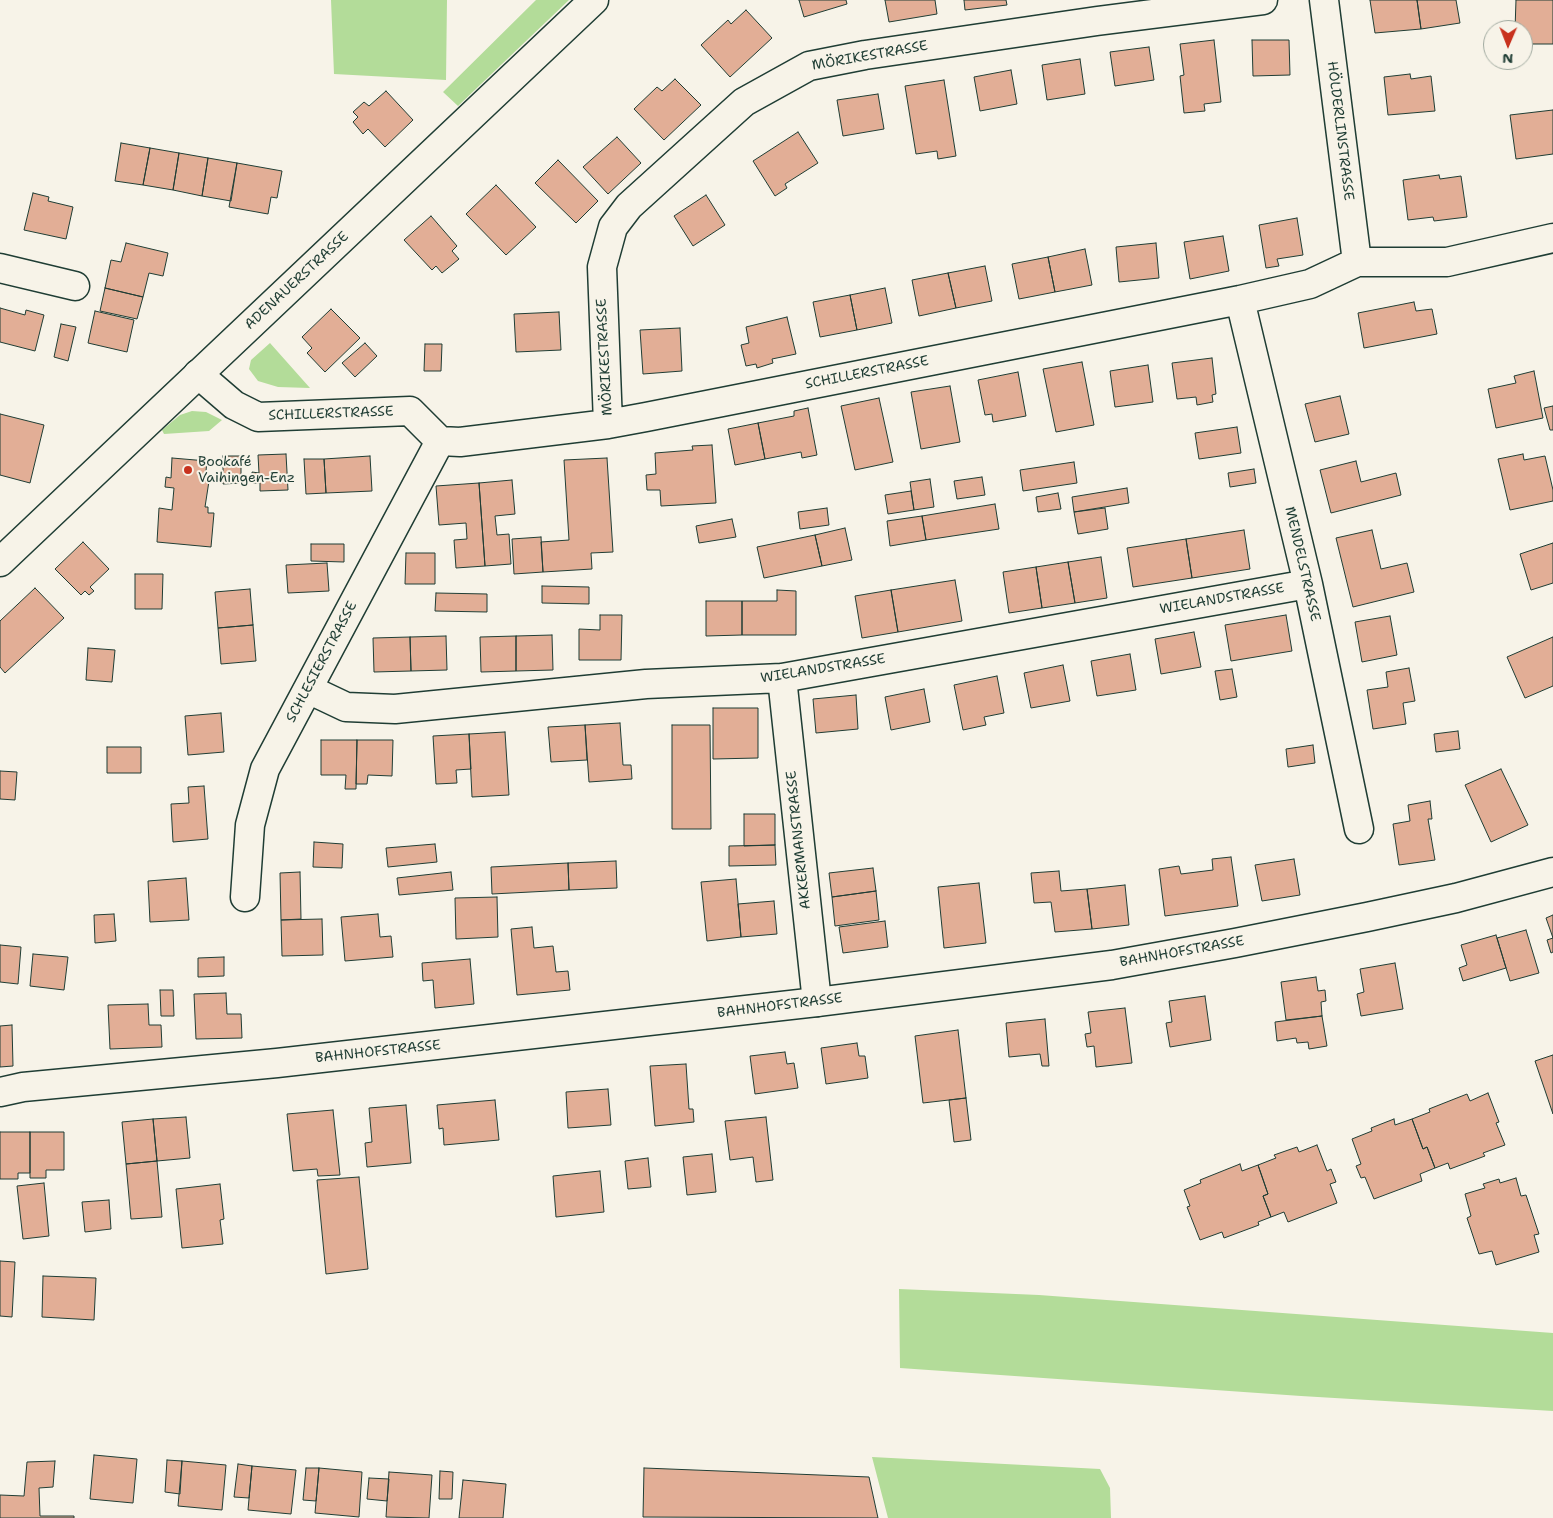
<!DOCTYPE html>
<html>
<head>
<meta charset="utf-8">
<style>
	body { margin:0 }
	#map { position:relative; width:1553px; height:1518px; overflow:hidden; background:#f7f3e8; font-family:"Shantell Sans",sans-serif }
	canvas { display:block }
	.north { position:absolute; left:1483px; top:20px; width:50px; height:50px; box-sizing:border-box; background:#f7f3e8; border:1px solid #a1aaa0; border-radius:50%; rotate:181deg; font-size:14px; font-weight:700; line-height:20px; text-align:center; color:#1f3d34 }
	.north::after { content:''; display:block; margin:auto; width:18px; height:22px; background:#c8321e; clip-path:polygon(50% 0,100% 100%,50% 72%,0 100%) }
</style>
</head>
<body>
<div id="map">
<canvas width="1553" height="1518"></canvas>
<div class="north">N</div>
</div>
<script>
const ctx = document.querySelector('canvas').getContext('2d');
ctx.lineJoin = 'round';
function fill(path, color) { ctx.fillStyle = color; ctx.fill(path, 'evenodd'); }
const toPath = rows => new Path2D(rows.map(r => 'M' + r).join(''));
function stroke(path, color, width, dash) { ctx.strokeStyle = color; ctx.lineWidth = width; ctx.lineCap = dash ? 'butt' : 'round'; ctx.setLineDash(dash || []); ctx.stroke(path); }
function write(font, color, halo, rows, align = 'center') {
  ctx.font = font + ' "Shantell Sans",sans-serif'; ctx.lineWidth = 4; ctx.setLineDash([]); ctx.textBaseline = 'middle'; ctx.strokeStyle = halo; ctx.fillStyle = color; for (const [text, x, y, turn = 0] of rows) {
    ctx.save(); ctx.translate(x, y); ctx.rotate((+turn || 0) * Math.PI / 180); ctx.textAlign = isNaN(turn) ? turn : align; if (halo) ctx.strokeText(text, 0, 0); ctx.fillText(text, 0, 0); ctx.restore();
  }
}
fill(toPath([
	[331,0,447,0,446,80,334,74],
	[536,0,569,0,458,106,443,92],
	[270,343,310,388,278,387,258,381,249,369,251,360],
	[192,411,206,412,222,420,209,431,164,434,162,430,180,415],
	[899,1289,1039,1295,1553,1333,1553,1411,1301,1396,900,1368],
	[872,1457,1100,1469,1110,1488,1111,1518,888,1518]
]), '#b3dc99');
const building = toPath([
	[799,0,846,0,847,4,804,17,799,0],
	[885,0,935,0,937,14,889,22,885,0],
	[964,0,1006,0,1007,5,965,10,964,0],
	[1370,0,1417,0,1421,29,1375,33,1370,0],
	[1417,0,1456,0,1460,23,1421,29,1417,0],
	[1516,0,1553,0,1553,44,1523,44,1523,30,1515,30,1516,0],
	[746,10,772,38,730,77,701,45,728,20,731,24,746,10],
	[1214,40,1221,102,1204,104,1205,111,1184,113,1180,76,1184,75,1180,44,1214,40],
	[1252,40,1289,40,1290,75,1253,76,1252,40],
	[1149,47,1154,80,1115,86,1110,52,1149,47],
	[1080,59,1085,94,1047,100,1042,65,1080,59],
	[1011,70,1017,104,980,111,974,77,1011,70],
	[1410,74,1411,79,1431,76,1435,111,1388,115,1384,77,1410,74],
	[675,79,701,105,664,140,634,109,657,87,662,91,675,79],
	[944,80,956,156,938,159,937,151,916,154,905,86,944,80],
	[386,91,413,120,385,147,368,129,363,134,353,122,358,117,353,112,364,102,369,106,386,91],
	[878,94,884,129,843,136,837,100,878,94],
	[1553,110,1553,154,1516,159,1510,115,1553,110],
	[798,132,818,163,785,184,787,188,775,196,753,161,798,132],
	[617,137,641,163,608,194,583,167,617,137],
	[121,143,150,148,143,185,115,181,121,143],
	[150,148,179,153,173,190,143,185,150,148],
	[179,153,208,158,202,196,173,190,179,153],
	[208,158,237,163,231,201,202,196,208,158],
	[558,160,598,201,576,223,535,183,558,160],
	[237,163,282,171,277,198,271,197,268,214,229,207,237,163],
	[1439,175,1440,179,1461,176,1467,217,1434,221,1433,217,1408,220,1403,180,1439,175],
	[496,185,536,227,506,255,466,214,496,185],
	[33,193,49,197,48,201,73,207,66,239,24,230,33,193],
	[706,195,725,225,693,246,674,216,706,195],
	[431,216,457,246,452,251,459,259,442,273,436,266,432,270,404,240,431,216],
	[1297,218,1303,255,1277,259,1279,266,1266,268,1259,225,1297,218],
	[1223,236,1229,271,1190,279,1184,242,1223,236],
	[126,243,168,253,163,276,149,273,143,297,105,288,111,260,121,262,126,243],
	[1156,243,1159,278,1119,282,1116,247,1156,243],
	[1085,249,1092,285,1055,292,1048,257,1085,249],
	[1048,257,1055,292,1019,299,1012,264,1048,257],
	[985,266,992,301,956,308,948,273,985,266],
	[948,273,956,308,919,316,912,280,948,273],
	[105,288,143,297,137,319,100,311,105,288],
	[885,288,892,323,857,330,850,295,885,288],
	[850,295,857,330,820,337,813,302,850,295],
	[1414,302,1416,311,1432,309,1437,334,1364,348,1358,313,1414,302],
	[0,308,25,315,26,310,44,315,35,351,0,342,0,308],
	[331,309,360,338,325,372,307,353,312,348,302,337,331,309],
	[95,311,134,320,127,352,88,343,95,311],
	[559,312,561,350,516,352,514,314,559,312],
	[787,317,796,354,772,359,773,363,757,368,756,364,746,366,741,345,749,343,746,327,787,317],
	[61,324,76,327,68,361,54,357,61,324],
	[680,328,682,371,643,374,640,330,680,328],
	[365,343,377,356,355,377,342,363,365,343],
	[425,344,442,344,441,371,424,371,425,344],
	[1212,358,1216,394,1212,395,1213,402,1197,405,1196,397,1177,399,1172,363,1212,358],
	[1082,362,1094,425,1056,432,1043,369,1082,362],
	[1148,365,1153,402,1115,407,1110,371,1148,365],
	[1534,371,1543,418,1496,428,1488,389,1516,383,1514,376,1534,371],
	[1018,372,1026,416,993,422,992,414,985,415,978,380,1018,372],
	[950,386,960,442,921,449,911,392,950,386],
	[1340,396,1349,434,1315,442,1305,404,1340,396],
	[879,398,893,462,855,470,841,406,879,398],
	[1553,406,1553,430,1550,430,1544,408,1553,406],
	[808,408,817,455,802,458,801,452,765,459,758,423,794,416,794,411,808,408],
	[0,414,44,425,30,483,0,475,0,414],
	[758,423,765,459,735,465,728,429,758,423],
	[1237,427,1241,453,1199,459,1195,433,1237,427],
	[712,445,716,503,661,506,660,490,647,490,646,475,656,474,655,453,693,450,692,446,712,445],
	[286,454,288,490,260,491,260,483,253,483,252,472,259,473,258,455,286,454],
	[1523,454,1524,460,1545,456,1553,490,1553,501,1510,510,1498,459,1523,454],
	[223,456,241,456,241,483,223,484,223,456],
	[370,456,372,491,326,493,324,459,370,456],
	[172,458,207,461,205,481,209,481,205,507,208,507,208,513,214,513,211,547,157,542,159,508,172,510,174,488,165,487,166,477,171,478,172,458],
	[607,458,613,552,591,553,592,569,543,572,541,542,569,540,564,460,607,458],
	[304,459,324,459,326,493,306,494,304,459],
	[1356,461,1361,482,1396,473,1401,495,1331,513,1320,470,1356,461],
	[1074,462,1077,483,1023,491,1020,470,1074,462],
	[1254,469,1256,483,1230,487,1228,473,1254,469],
	[982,477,985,495,957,499,954,481,982,477],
	[930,479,934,507,914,510,910,482,930,479],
	[512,480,515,514,495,516,497,535,509,534,511,564,485,566,479,483,512,480],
	[479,483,485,566,456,568,454,540,467,539,466,523,439,525,436,486,479,483],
	[1127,488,1129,503,1074,512,1072,497,1127,488],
	[911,491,914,510,888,514,885,495,911,491],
	[1058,493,1061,509,1038,512,1036,497,1058,493],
	[995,504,999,529,926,540,922,516,995,504],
	[827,508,829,525,800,529,798,512,827,508],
	[1105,508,1108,529,1078,534,1074,512,1105,508],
	[922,516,926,540,890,546,887,521,922,516],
	[732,519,736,537,699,543,696,526,732,519],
	[845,528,852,560,822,566,815,535,845,528],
	[1244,530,1250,569,1192,578,1186,539,1244,530],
	[1372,530,1381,569,1407,563,1414,592,1353,607,1336,538,1372,530],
	[815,535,822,566,764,578,757,547,815,535],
	[541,537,543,572,514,574,512,539,541,537],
	[1186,539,1192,578,1133,587,1127,548,1186,539],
	[83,542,109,569,90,587,94,591,89,595,85,591,81,595,55,569,83,542],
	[1553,543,1553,583,1531,590,1520,554,1553,543],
	[311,544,344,544,344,562,311,561,311,544],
	[406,553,435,553,435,584,405,584,406,553],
	[1101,557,1107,598,1075,603,1068,562,1101,557],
	[1068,562,1075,603,1042,608,1036,567,1068,562],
	[327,563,329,591,288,593,286,565,327,563],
	[1036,567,1042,608,1009,613,1003,572,1036,567],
	[135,574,163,574,162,609,135,609,135,574],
	[955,580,962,621,898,632,891,590,955,580],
	[542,586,589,587,589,604,542,603,542,586],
	[35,588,64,618,5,673,0,667,0,621,35,588],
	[250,589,253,625,218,628,215,592,250,589],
	[777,590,796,591,796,635,742,635,742,601,777,601,777,590],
	[891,590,898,632,862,638,855,596,891,590],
	[436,593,487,594,487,612,435,611,436,593],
	[706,601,742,601,742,635,706,636,706,601],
	[600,615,622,615,621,660,579,660,579,629,600,630,600,615],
	[1286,615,1292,651,1231,661,1225,625,1286,615],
	[1390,616,1397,655,1362,662,1355,622,1390,616],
	[253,625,256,661,221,664,218,628,253,625],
	[1194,632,1201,667,1161,674,1155,639,1194,632],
	[552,635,553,670,516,671,516,636,552,635],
	[446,636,447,670,411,671,410,637,446,636],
	[516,636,516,671,481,672,480,637,516,636],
	[410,637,411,671,374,672,373,638,410,637],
	[1553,637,1553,686,1525,698,1507,657,1553,637],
	[88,648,115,650,112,682,86,680,88,648],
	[1130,654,1136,690,1097,696,1091,661,1130,654],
	[1063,665,1070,701,1031,708,1024,673,1063,665],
	[1409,668,1415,701,1403,703,1406,724,1373,729,1367,690,1388,687,1386,672,1409,668],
	[1232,669,1237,697,1220,700,1215,671,1232,669],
	[997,676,1004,713,984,717,986,725,963,730,954,685,997,676],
	[924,689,930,722,891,730,885,697,924,689],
	[856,695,858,729,816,733,813,699,856,695],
	[713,708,758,708,758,758,713,759,713,708],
	[221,713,224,752,188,755,185,716,221,713],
	[620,723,623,765,631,765,632,779,589,782,585,725,620,723],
	[585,725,587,760,551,762,548,727,585,725],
	[672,725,710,725,711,829,672,829,672,725],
	[1458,731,1460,749,1436,752,1434,734,1458,731],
	[505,732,509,795,472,797,469,734,505,732],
	[469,734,471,769,456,770,457,783,436,784,433,736,469,734],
	[321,740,357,740,356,789,345,789,346,775,321,775,321,740],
	[357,740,393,740,392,776,368,775,367,784,356,784,357,740],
	[1313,745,1315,763,1288,767,1286,749,1313,745],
	[107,747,141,747,141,773,107,773,107,747],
	[1501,769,1528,825,1491,842,1465,785,1501,769],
	[0,771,17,772,15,800,0,799,0,771],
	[204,786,208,839,173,842,171,804,189,803,188,787,204,786],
	[1430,801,1432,819,1428,819,1435,860,1399,865,1393,824,1410,821,1408,805,1430,801],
	[744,814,775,814,775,845,744,846,744,814],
	[314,842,343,844,342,868,313,867,314,842],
	[435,844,437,862,388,867,386,848,435,844],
	[775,845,776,865,729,866,729,846,775,845],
	[1231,857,1238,906,1165,916,1159,869,1179,866,1181,874,1213,870,1212,859,1231,857],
	[1294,859,1300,895,1262,901,1255,865,1294,859],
	[616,861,617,888,569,890,568,863,616,861],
	[568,863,569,890,492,894,491,867,568,863],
	[873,868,876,891,832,897,829,873,873,868],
	[1059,871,1061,891,1087,889,1092,929,1055,932,1051,902,1034,903,1031,873,1059,871],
	[300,872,301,919,281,920,280,873,300,872],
	[451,872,453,890,399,895,397,878,451,872],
	[186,878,189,920,150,922,148,881,186,878],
	[736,879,741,937,707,941,701,882,736,879],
	[979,883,986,943,944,948,938,887,979,883],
	[1125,885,1129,925,1092,929,1087,889,1125,885],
	[876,891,879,920,835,926,832,897,876,891],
	[497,897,498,937,456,939,455,898,497,897],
	[774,901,777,934,741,937,738,904,774,901],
	[114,914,116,941,95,943,94,915,114,914],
	[378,914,380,937,391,936,393,957,345,961,341,917,378,914],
	[1553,915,1553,952,1551,953,1547,940,1553,938,1546,918,1553,915],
	[322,919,323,955,282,956,281,920,322,919],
	[885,921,888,947,843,953,839,927,885,921],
	[532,927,534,948,553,946,556,972,568,971,570,990,517,995,511,929,532,927],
	[1526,930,1539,973,1510,981,1497,938,1526,930],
	[1496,935,1506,968,1463,981,1459,968,1467,965,1461,945,1496,935],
	[0,945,21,947,18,984,0,982,0,945],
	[33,954,68,957,64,990,30,986,33,954],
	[224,957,224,976,198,977,198,958,224,957],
	[470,959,474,1004,435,1008,433,980,423,981,422,963,470,959],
	[1395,963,1403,1009,1361,1016,1357,994,1364,992,1360,969,1395,963],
	[1316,977,1318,991,1325,990,1326,1001,1321,1002,1322,1016,1286,1020,1281,982,1316,977],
	[160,990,173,990,174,1016,161,1016,160,990],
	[226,993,227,1014,241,1014,242,1038,196,1039,194,994,226,993],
	[1205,996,1211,1040,1170,1047,1166,1023,1172,1022,1169,1001,1205,996],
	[148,1004,149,1025,161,1025,162,1047,110,1049,108,1005,148,1004],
	[1125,1008,1132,1063,1096,1067,1094,1046,1087,1047,1085,1034,1091,1033,1088,1012,1125,1008],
	[1322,1016,1327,1046,1309,1049,1308,1042,1297,1043,1296,1038,1277,1041,1275,1022,1322,1016],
	[1045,1019,1049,1066,1042,1066,1040,1054,1009,1057,1006,1023,1045,1019],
	[12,1025,13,1066,0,1067,0,1026,12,1025],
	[958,1030,966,1098,923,1103,915,1036,958,1030],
	[857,1043,859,1056,865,1056,868,1078,826,1084,821,1048,857,1043],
	[785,1052,787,1064,794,1063,798,1088,755,1094,750,1056,785,1052],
	[1553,1055,1553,1114,1535,1061,1553,1055],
	[686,1064,689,1109,693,1109,694,1122,655,1126,650,1066,686,1064],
	[608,1089,611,1125,568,1128,566,1092,608,1089],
	[1488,1093,1499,1122,1496,1123,1505,1145,1483,1153,1485,1156,1450,1169,1448,1163,1435,1168,1427,1147,1423,1149,1412,1119,1430,1112,1429,1109,1467,1094,1470,1101,1488,1093],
	[966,1098,971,1140,954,1142,949,1100,966,1098],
	[495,1100,499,1140,444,1145,443,1128,439,1129,437,1105,495,1100],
	[406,1105,411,1163,367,1167,365,1143,372,1142,369,1108,406,1105],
	[333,1110,340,1175,318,1176,317,1169,293,1171,287,1114,333,1110],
	[186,1117,190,1158,157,1161,153,1119,186,1117],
	[766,1117,773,1180,756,1182,753,1157,730,1160,725,1121,766,1117],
	[153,1119,157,1161,126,1164,122,1122,153,1119],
	[1394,1119,1395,1125,1412,1119,1423,1149,1427,1147,1435,1168,1420,1174,1422,1181,1374,1199,1365,1177,1361,1178,1356,1166,1361,1164,1352,1139,1372,1131,1371,1128,1394,1119],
	[0,1132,30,1132,30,1173,18,1173,18,1179,0,1179,0,1132],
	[30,1132,64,1132,64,1170,46,1170,46,1178,30,1178,30,1132],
	[1317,1145,1327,1171,1331,1169,1336,1182,1330,1184,1337,1203,1288,1222,1284,1212,1271,1217,1263,1196,1268,1194,1258,1165,1276,1158,1274,1155,1297,1147,1299,1152,1317,1145],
	[712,1154,716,1192,687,1195,683,1157,712,1154],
	[648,1158,651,1187,628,1189,625,1161,648,1158],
	[157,1161,162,1217,131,1219,126,1164,157,1161],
	[1240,1164,1242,1171,1258,1165,1268,1194,1263,1196,1271,1217,1258,1222,1259,1225,1224,1238,1222,1232,1200,1240,1187,1207,1190,1206,1184,1190,1201,1183,1200,1180,1240,1164],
	[600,1171,604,1212,556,1217,553,1176,600,1171],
	[359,1177,368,1269,326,1274,317,1180,359,1177],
	[1516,1178,1521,1196,1526,1195,1539,1234,1534,1235,1539,1252,1496,1265,1492,1251,1479,1254,1467,1218,1471,1216,1465,1194,1485,1188,1483,1184,1499,1179,1500,1183,1516,1178],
	[44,1183,49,1236,23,1239,17,1186,44,1183],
	[220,1184,224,1219,220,1220,223,1244,182,1248,176,1189,220,1184],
	[109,1200,111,1229,85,1232,82,1202,109,1200],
	[0,1261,15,1262,12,1317,0,1316,0,1261],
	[43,1276,96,1278,94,1320,42,1317,43,1276],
	[94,1455,137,1459,133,1503,90,1499,94,1455],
	[167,1460,182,1461,180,1494,165,1492,167,1460],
	[55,1461,53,1487,39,1488,40,1516,74,1516,74,1518,0,1518,0,1495,24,1496,27,1462,55,1461],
	[182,1461,226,1465,222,1510,178,1506,182,1461],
	[238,1464,252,1466,249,1498,234,1497,238,1464],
	[252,1466,296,1470,291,1514,248,1510,252,1466],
	[306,1468,319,1468,316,1501,303,1500,306,1468],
	[319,1468,362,1472,359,1517,315,1513,319,1468],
	[644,1468,869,1477,878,1518,643,1517,644,1468],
	[440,1471,453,1472,452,1499,439,1499,440,1471],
	[389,1472,432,1475,429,1518,386,1517,389,1472],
	[369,1478,389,1479,387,1501,367,1499,369,1478],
	[463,1480,506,1484,503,1518,459,1518,463,1480]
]);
fill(building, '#e2ae96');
stroke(building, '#1f3d34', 1);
const minor = toPath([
	[1324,0,1357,262],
	[0,268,75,286],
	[1240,300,1308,584,1359,829],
	[198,374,234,405,258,417,410,411,440,441,460,442,608,424,646,417,1240,300,1310,284,1357,262,1447,262,1553,238],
	[608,424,602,267,613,227,629,206,744,102,809,66,865,55,1097,21,1263,0],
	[782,678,817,1002],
	[308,689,346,707,395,709,646,684,782,678,1308,584],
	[245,897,250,825,265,769,440,441]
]);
const secondary = toPath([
	[0,562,594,0],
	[0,1092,23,1087,277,1063,817,1002,1112,965,1235,943,1367,917,1456,898,1553,872]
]);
stroke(minor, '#1f3d34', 31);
stroke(secondary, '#1f3d34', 31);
stroke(minor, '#f7f3e8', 28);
stroke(secondary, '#f7f3e8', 28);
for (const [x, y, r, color] of [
	[188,470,5,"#c8321e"]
]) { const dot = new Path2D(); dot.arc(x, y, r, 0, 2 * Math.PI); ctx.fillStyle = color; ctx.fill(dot); stroke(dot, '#f7f3e8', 2); }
write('14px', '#1f3d34', '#f7f3e8', [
	["MÖRIKESTRASSE",870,56,-10],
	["HÖLDERLINSTRASSE",1340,131,83],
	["ADENAUERSTRASSE",297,281,-43],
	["MÖRIKESTRASSE",605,357,-93],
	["SCHILLERSTRASSE",867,373,-11],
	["SCHILLERSTRASSE",331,414,-2],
	["MENDELSTRASSE",1302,564,77],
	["WIELANDSTRASSE",1222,599,-10],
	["SCHLESIERSTRASSE",322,662,-62],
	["WIELANDSTRASSE",823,669,-9],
	["AKKERMANSTRASSE",799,840,-96],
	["BAHNHOFSTRASSE",1182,952,-10],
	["BAHNHOFSTRASSE",780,1006,-7],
	["BAHNHOFSTRASSE",378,1052,-6]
]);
write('14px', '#1f3d34', '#f7f3e8', [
	["Bookafé",198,462],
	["Vaihingen-Enz",198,478]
], 'left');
</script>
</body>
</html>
